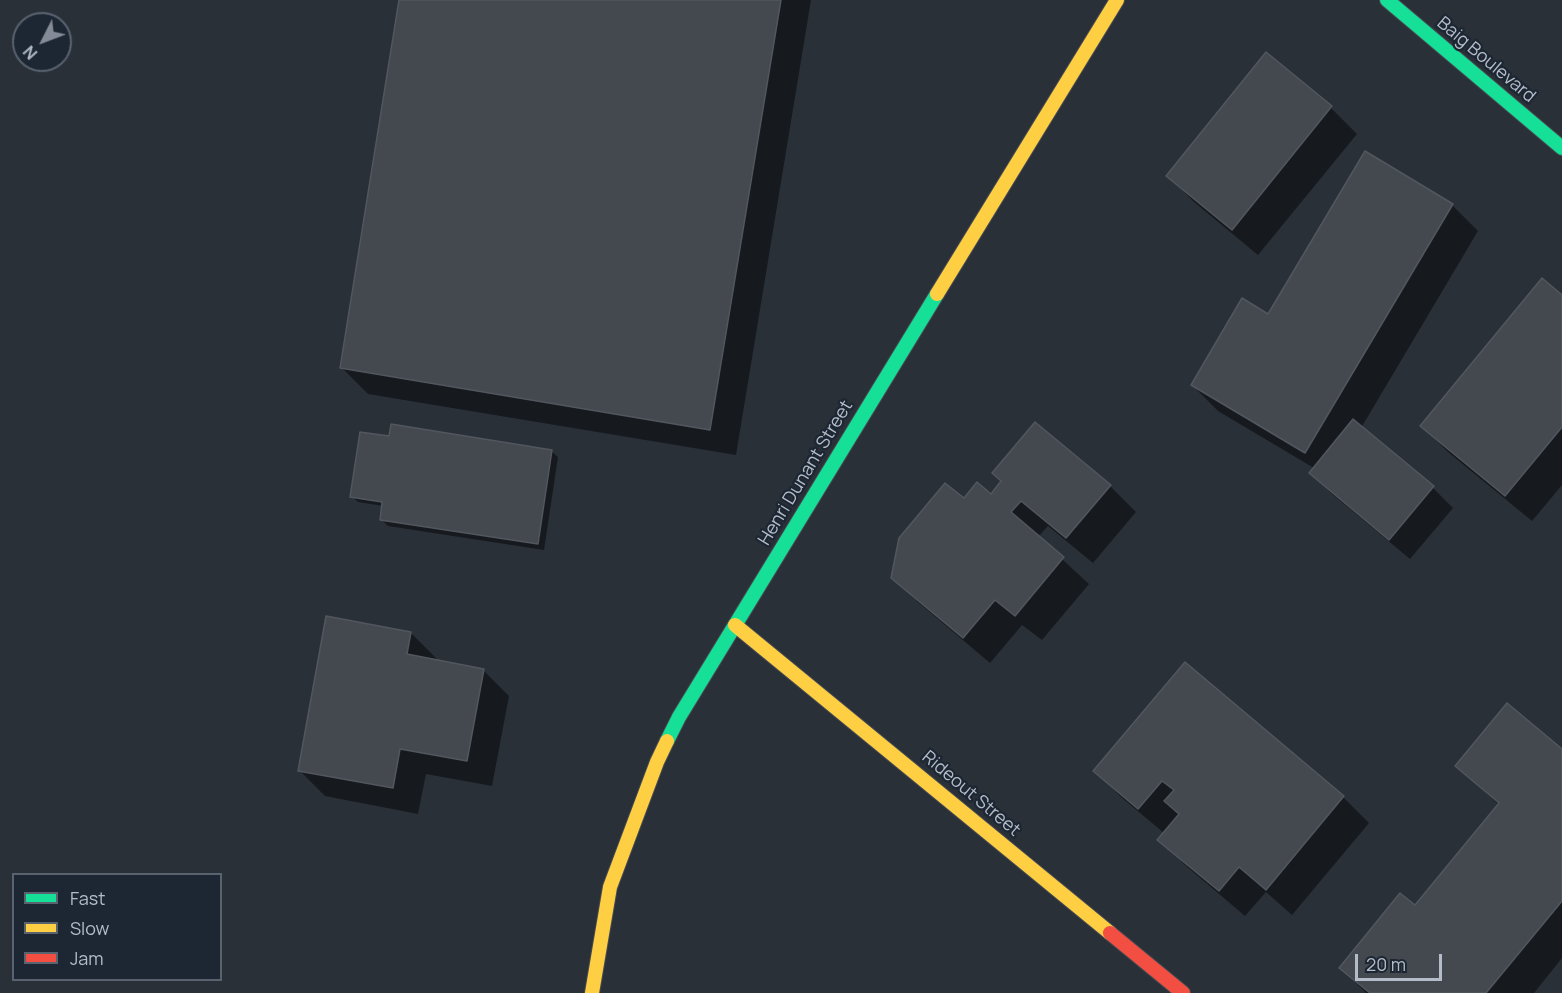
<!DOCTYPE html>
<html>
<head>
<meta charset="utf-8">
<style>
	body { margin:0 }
	#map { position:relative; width:1562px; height:993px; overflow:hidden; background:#2a3038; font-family:Manrope,sans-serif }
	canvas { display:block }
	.legend { position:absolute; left:12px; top:873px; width:210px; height:108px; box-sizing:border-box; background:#1d2633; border:2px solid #59626f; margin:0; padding:8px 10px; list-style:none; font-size:18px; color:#b4bcc9 }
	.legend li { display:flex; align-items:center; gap:12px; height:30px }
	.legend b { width:30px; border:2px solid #59626f }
	.north { position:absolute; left:12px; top:12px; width:60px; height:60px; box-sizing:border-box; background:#1d2633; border:2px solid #59626f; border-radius:50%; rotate:228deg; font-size:16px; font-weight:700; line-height:24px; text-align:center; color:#b4bcc9 }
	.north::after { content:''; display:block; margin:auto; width:21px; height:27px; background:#848b96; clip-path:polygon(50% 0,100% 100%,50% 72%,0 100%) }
	.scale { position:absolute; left:1355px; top:954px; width:87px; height:27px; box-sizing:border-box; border:3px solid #b4bcc9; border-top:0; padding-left:8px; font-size:18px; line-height:21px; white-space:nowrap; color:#b4bcc9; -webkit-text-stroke:4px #1d2633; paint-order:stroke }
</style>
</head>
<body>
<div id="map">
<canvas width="1562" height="993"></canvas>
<ul class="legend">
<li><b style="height:8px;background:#16e098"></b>Fast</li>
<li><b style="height:8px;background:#ffcf43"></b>Slow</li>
<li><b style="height:8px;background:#f24e42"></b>Jam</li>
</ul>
<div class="north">N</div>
<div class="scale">20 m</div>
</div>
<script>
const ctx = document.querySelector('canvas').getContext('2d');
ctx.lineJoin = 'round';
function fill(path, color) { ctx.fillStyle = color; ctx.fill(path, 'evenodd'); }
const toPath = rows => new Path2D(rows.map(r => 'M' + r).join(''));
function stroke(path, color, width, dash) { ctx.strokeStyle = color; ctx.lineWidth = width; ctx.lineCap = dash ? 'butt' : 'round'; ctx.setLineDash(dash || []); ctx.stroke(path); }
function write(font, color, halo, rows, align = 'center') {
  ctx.font = font + ' Manrope,sans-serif'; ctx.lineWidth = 4.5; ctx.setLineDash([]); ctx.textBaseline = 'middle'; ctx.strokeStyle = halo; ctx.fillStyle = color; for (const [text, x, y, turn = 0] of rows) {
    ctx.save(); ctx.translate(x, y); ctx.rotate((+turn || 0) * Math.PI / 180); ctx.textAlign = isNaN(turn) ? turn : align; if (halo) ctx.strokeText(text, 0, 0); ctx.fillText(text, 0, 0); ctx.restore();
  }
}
fill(toPath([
	[401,0,811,0,736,455,368,394,342,368],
	[1266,55,1331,108,1357,134,1258,255,1194,202,1168,176],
	[1366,153,1452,205,1478,231,1361,428,1433,488,1453,508,1410,559,1331,493,1311,473,1314,468,1218,411,1192,385,1269,316],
	[1562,296,1562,485,1532,521,1448,452,1422,426],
	[390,438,551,451,558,457,544,550,388,526,381,519,383,506,358,502,352,496],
	[1110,486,1136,512,1093,563,1048,526,1038,537,1089,584,1042,640,1022,625,990,663,919,603,892,577,964,500,991,496],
	[411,633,437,659,436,661,483,670,509,696,492,786,426,774,418,814,325,796,299,770],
	[1562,750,1562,958,1534,993,1366,993,1341,968,1415,908,1499,805,1457,766],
	[1095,771,1343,797,1369,823,1292,915,1266,892,1245,916,1185,865,1159,839,1164,833,1121,797]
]), '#0007');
const building = toPath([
	[399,0,781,0,710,430,340,368,399,0],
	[1266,52,1332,106,1232,230,1166,176,1266,52],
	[1365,151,1453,204,1305,453,1191,385,1242,298,1268,314,1365,151],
	[1542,278,1562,295,1562,427,1505,496,1420,426,1542,278],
	[1353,419,1434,486,1389,540,1309,473,1353,419],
	[1035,422,1111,485,1066,538,1021,501,1011,512,1064,557,1015,616,995,600,963,638,891,578,899,538,945,483,964,498,977,482,991,494,1001,481,992,473,1035,422],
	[391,424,552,450,538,544,380,520,382,502,350,497,360,432,389,436,391,424],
	[326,616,411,632,407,654,484,669,467,761,400,749,393,788,298,771,326,616],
	[1185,662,1344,796,1266,890,1239,867,1219,891,1157,840,1179,814,1164,801,1174,790,1162,781,1138,809,1093,771,1185,662],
	[1507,703,1562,749,1562,901,1486,993,1370,993,1339,968,1400,893,1415,905,1499,803,1455,766,1507,703]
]);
fill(building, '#444950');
stroke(building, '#52575f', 1.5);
const fast = toPath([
	[1387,0,1562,148],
	[667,741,679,717,937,294]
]);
const slow = toPath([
	[937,294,1117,0],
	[735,625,1110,933],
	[592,993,610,887,657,762,667,741]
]);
const jam = toPath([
	[1110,933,1183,993]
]);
stroke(fast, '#484c53', 16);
stroke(slow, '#484c53', 16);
stroke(jam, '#484c53', 16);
stroke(fast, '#16e098', 14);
stroke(slow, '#ffcf43', 14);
stroke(jam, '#f24e42', 14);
write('18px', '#b4bcc9', '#1d2633', [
	["Baig Boulevard",1486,60,40],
	["Henri Dunant Street",806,473,-59],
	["Rideout Street",971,794,40]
]);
</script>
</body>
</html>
